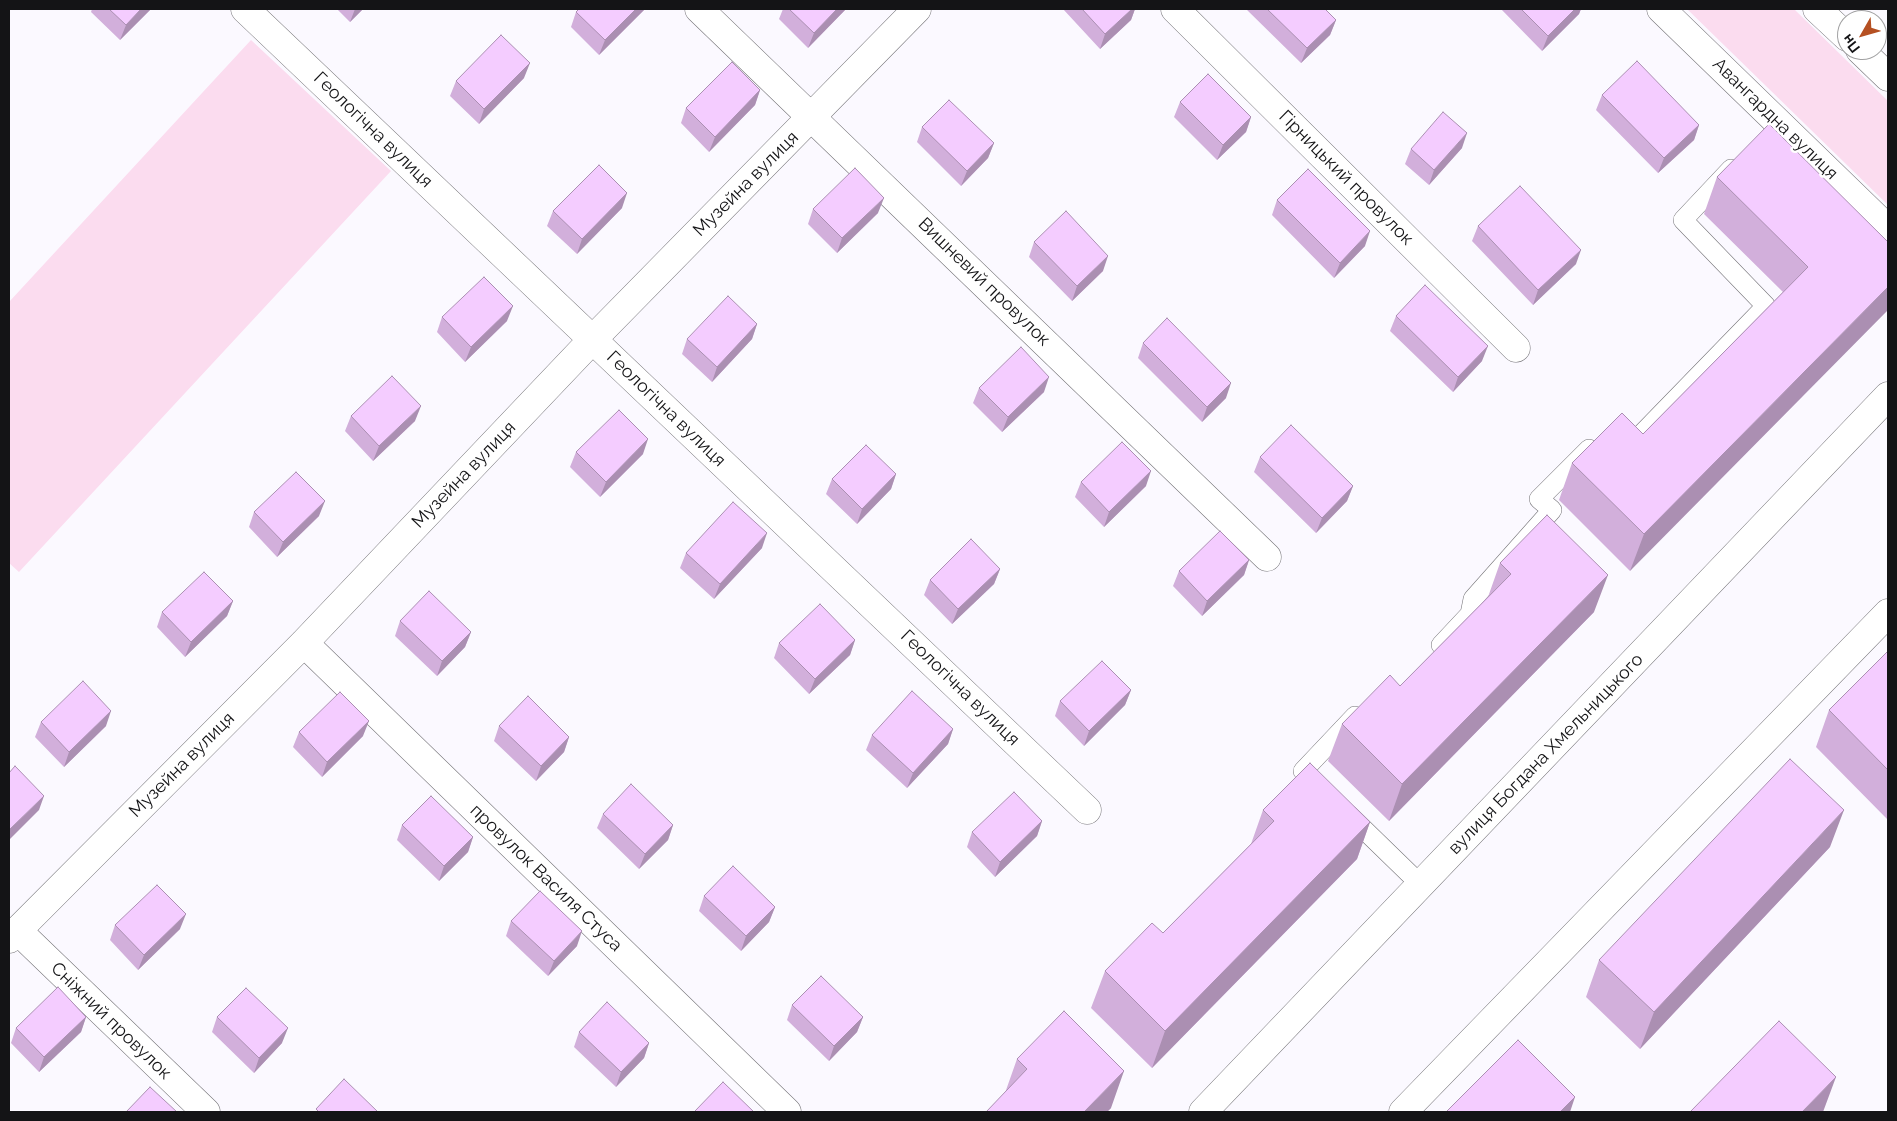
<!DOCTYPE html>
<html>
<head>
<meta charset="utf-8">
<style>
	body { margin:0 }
	#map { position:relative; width:1897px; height:1121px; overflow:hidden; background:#fbf9ff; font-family:Raleway,sans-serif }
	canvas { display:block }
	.frame { position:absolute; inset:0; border:10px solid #141416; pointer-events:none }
	.north { position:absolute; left:1837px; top:10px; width:50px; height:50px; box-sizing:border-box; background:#fff; border:1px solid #a1a1a2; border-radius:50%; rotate:232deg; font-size:14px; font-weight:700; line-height:20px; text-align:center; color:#141416 }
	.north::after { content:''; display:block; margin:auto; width:18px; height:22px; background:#b55022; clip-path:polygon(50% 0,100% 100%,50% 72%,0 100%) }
</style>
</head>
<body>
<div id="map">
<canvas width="1897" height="1121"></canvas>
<div class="frame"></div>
<div class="north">Пн</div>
</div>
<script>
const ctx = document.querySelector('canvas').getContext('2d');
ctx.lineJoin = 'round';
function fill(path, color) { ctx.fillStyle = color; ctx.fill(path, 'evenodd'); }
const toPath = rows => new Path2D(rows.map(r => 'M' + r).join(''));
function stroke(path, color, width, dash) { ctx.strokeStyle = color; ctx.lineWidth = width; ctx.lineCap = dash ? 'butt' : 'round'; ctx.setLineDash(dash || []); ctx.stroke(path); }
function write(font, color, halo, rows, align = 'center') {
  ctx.font = font + ' Raleway,sans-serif'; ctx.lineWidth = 5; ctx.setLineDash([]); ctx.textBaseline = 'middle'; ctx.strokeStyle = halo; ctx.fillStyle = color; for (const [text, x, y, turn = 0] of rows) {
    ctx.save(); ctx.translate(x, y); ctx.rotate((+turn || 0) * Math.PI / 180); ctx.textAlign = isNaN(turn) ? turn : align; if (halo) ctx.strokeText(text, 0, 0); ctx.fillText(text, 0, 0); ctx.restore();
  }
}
fill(toPath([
	[1687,9,1794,9,1888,101,1888,205],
	[251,40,391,171,19,572,9,563,9,302]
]), '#fbdcef');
const lane = toPath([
	[1626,444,1629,447,1766,306,1683,220,1731,169],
	[1441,645,1470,614,1473,599,1552,510,1539,499,1589,449],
	[1313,781,1303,771,1355,716],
	[1349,815,1421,885]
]);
const street = toPath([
	[245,9,1087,810],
	[699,9,1267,557],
	[1175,9,1516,348],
	[304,643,787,1112],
	[17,930,206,1112],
	[9,939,304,643,593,339,917,9]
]);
const secondary = toPath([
	[1661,9,1888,229],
	[1817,9,1847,37],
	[1860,50,1888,77],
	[1203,1112,1888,396],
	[1403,1112,1888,613]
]);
stroke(lane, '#747377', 20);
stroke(street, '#747377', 29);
stroke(secondary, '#747377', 29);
stroke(lane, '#fff', 19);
stroke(street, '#fff', 28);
stroke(secondary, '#fff', 28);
fill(toPath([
	[92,9,151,9,120,40,91,12],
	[337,9,363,9,350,22],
	[645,9,599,55,571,27,576,12],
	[783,9,846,9,808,48,779,19],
	[1063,9,1135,9,1131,20,1100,49],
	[1246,9,1325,9,1336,20,1330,35,1301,63],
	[1501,9,1581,9,1579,14,1542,51],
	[524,78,479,124,450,96,456,81],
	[760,90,755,105,709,152,681,123,686,108],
	[1602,95,1699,125,1694,140,1658,173,1596,110],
	[1180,102,1251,117,1246,132,1217,160,1174,117],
	[922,127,994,143,988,158,961,186,917,142],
	[1462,148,1429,185,1405,164,1411,149],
	[1717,177,1888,242,1630,571,1559,500,1572,463,1643,434,1783,292,1704,214],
	[1277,200,1365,246,1334,278,1272,215],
	[622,208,577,254,547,226,553,211],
	[813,209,878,213,837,253,808,224],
	[1478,226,1576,264,1533,305,1472,241],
	[1034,242,1103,271,1072,301,1029,257],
	[1396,316,1482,361,1453,392,1390,331],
	[442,317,507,321,465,362,437,332],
	[757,324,752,339,712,382,682,354,687,339],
	[1143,343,1226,398,1202,422,1138,358],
	[979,388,1044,392,1002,432,973,403],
	[351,416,415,421,373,461,345,431],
	[576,452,643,454,600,497,570,467],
	[1260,457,1353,486,1347,501,1316,533,1254,472],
	[896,474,891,489,857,524,826,494,832,479],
	[1081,482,1146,486,1104,527,1075,497],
	[254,512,319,516,277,557,249,527],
	[762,548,714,599,680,568,686,553],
	[1249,560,1244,575,1202,616,1173,586,1179,571],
	[1500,563,1594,612,1389,821,1328,761,1342,724,1400,686,1488,597],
	[1000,569,994,584,952,624,924,595,930,580],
	[233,601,227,616,185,657,157,627,162,612],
	[400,621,471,632,465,647,437,676,395,636],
	[855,640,850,655,809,694,774,658,779,643],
	[1888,651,1888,820,1816,747,1829,710],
	[1131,690,1125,705,1084,746,1055,716,1060,701],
	[41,722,106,726,64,767,35,737],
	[499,726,569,737,564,752,536,781,494,741],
	[953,729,948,744,907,788,866,750,872,735],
	[299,732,363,736,322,777,293,747],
	[1263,810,1370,822,1357,859,1152,1068,1091,1008,1105,971,1163,933,1251,844],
	[603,814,673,825,668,840,639,869,597,828],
	[1042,821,1037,836,995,877,967,847,972,832],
	[402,825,473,837,468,852,439,881,397,840],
	[1830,847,1640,1049,1586,997,1599,960],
	[704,896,775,907,769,922,741,951,699,911],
	[511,921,577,946,548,976,506,936],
	[115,925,180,929,138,970,110,940],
	[792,1005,863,1017,857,1032,829,1061,787,1020],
	[86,1017,81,1032,39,1072,11,1043,16,1028],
	[217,1017,282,1043,254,1073,212,1032],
	[579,1032,649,1043,644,1058,616,1087,574,1047],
	[1017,1059,1111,1108,1107,1112,986,1112,1005,1093]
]), '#d2afdb');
fill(toPath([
	[141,9,151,9,120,40,126,25],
	[355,9,363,9,350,22],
	[636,9,645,9,599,55,605,40],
	[837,9,846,9,808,48,814,33],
	[1132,9,1135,9,1131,20,1100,49,1105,34],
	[1575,9,1581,9,1579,14,1542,51,1548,36],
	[1336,20,1330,35,1301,63,1307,48],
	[530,63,524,78,479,124,484,109],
	[760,90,755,105,709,152,715,137],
	[1251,117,1246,132,1217,160,1223,145],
	[1699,125,1694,140,1658,173,1664,158],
	[1467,133,1462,148,1429,185,1434,170],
	[994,143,988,158,961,186,967,171],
	[627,193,622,208,577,254,582,239],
	[884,198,878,213,837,253,842,238],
	[1370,231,1365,246,1334,278,1340,263],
	[1581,250,1576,264,1533,305,1538,290],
	[1108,256,1103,271,1072,301,1077,286],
	[1888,287,1888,310,1630,571,1644,534],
	[513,306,507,321,465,362,471,347],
	[757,324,752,339,712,382,717,367],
	[1488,346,1482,361,1453,392,1458,377],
	[1049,377,1044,392,1002,432,1008,417],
	[1231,383,1226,398,1202,422,1207,407],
	[421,406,415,421,373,461,379,446],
	[648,439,643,454,600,497,606,482],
	[1151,471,1146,486,1104,527,1109,512],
	[896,474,891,489,857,524,862,509],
	[1353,486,1347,501,1316,533,1322,518],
	[325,501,319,516,277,557,283,542],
	[767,533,762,548,714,599,720,584],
	[1249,560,1244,575,1202,616,1207,601],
	[1000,569,994,584,952,624,958,609],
	[1608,575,1594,612,1389,821,1402,784],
	[233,601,227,616,185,657,191,642],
	[471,632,465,647,437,676,442,661],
	[855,640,850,655,809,694,815,679],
	[1131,690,1125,705,1084,746,1089,731],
	[111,711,106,726,64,767,69,752],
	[369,721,363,736,322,777,327,762],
	[953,729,948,744,907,788,913,773],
	[569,737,564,752,536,781,541,766],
	[44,796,39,810,9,840,9,830],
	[1844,810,1830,847,1640,1049,1654,1012],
	[1042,821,1037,836,995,877,1000,862],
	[1370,822,1357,859,1152,1068,1165,1031],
	[673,825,668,840,639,869,645,854],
	[473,837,468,852,439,881,444,866],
	[775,907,769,922,741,951,746,936],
	[186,914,180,929,138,970,144,955],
	[582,931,577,946,548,976,554,961],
	[86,1017,81,1032,39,1072,44,1057],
	[863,1017,857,1032,829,1061,834,1046],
	[288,1028,282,1043,254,1073,259,1058],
	[649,1043,644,1058,616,1087,621,1072],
	[1124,1071,1111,1108,1107,1112,1084,1112],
	[1836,1077,1823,1112,1802,1112],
	[1575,1097,1570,1112,1560,1112]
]), '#ab8fb2');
const building = toPath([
	[109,9,141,9,126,25,109,9],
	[579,9,636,9,605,40,576,12,579,9],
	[789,9,837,9,814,33,789,9],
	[1082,9,1132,9,1105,34,1082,9],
	[1267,9,1325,9,1336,20,1307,48,1267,9],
	[1521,9,1575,9,1548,36,1521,9],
	[501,35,530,63,484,109,456,81,501,35],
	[1637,61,1699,125,1664,158,1602,95,1637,61],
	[732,62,760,90,715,137,686,108,732,62],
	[1208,74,1251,117,1223,145,1180,102,1208,74],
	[949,100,994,143,967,171,922,127,949,100],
	[1443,112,1467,133,1434,170,1411,149,1443,112],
	[1769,124,1888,242,1888,287,1644,534,1572,463,1622,413,1643,434,1808,267,1717,177,1769,124],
	[599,165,627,193,582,239,553,211,599,165],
	[855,168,884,198,842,238,813,209,855,168],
	[1308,169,1370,231,1340,263,1277,200,1308,169],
	[1520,186,1581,250,1538,290,1478,226,1520,186],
	[1066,211,1108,256,1077,286,1034,242,1066,211],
	[484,277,513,306,471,347,442,317,484,277],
	[1425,285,1488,346,1458,377,1396,316,1425,285],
	[728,296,757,324,717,367,687,339,728,296],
	[1167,318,1231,383,1207,407,1143,343,1167,318],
	[1021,347,1049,377,1008,417,979,388,1021,347],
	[392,376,421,406,379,446,351,416,392,376],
	[619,410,648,439,606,482,576,452,619,410],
	[1291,425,1353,486,1322,518,1260,457,1291,425],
	[1122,442,1151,471,1109,512,1081,482,1122,442],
	[866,445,896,474,862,509,832,479,866,445],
	[296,472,325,501,283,542,254,512,296,472],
	[733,502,767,533,720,584,686,553,733,502],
	[1547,515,1608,575,1402,784,1342,724,1390,675,1400,686,1511,574,1500,563,1547,515],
	[1220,531,1249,560,1207,601,1179,571,1220,531],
	[971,539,1000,569,958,609,930,580,971,539],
	[204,572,233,601,191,642,162,612,204,572],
	[429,591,471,632,442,661,400,621,429,591],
	[820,604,855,640,815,679,779,643,820,604],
	[1888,651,1888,770,1829,710,1888,651],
	[1102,661,1131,690,1089,731,1060,701,1102,661],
	[83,681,111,711,69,752,41,722,83,681],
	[912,691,953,729,913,773,872,735,912,691],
	[340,692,369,721,327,762,299,732,340,692],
	[528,696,569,737,541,766,499,726,528,696],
	[1790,759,1844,810,1654,1012,1599,960,1790,759],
	[1310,763,1370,822,1165,1031,1105,971,1152,923,1163,933,1274,821,1263,810,1310,763],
	[15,766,44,796,9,830,9,773,15,766],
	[631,784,673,825,645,854,603,814,631,784],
	[1014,792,1042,821,1000,862,972,832,1014,792],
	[431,796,473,837,444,866,402,825,431,796],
	[733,866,775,907,746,936,704,896,733,866],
	[157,885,186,914,144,955,115,925,157,885],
	[540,891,582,931,554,961,511,921,540,891],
	[821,976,863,1017,834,1046,792,1005,821,976],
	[58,987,86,1017,44,1057,16,1028,58,987],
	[246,988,288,1028,259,1058,217,1017,246,988],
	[607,1002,649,1043,621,1072,579,1032,607,1002],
	[1064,1011,1124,1071,1084,1112,986,1112,1027,1069,1017,1059,1064,1011],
	[1779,1021,1836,1077,1802,1112,1690,1112,1779,1021],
	[1518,1040,1575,1097,1560,1112,1446,1112,1518,1040],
	[344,1079,378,1112,319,1112,316,1109,344,1079],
	[723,1082,754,1112,696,1112,695,1111,723,1082],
	[150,1087,177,1112,126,1112,150,1087]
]);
fill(building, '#f4ccff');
stroke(building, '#ab8fb2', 1);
write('18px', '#141416', '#fff', [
	["Авангардна вулиця",1775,119,44],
	["Геологічна вулиця",373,130,44],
	["Гірницький провулок",1346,178,45],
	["Музейна вулиця",746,184,-45],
	["Вишневий провулок",984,282,44],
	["Геологічна вулиця",666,409,44],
	["Музейна вулиця",464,475,-46],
	["Геологічна вулиця",960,688,44],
	["вулиця Богдана Хмельницького",1546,754,-46],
	["Музейна вулиця",182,765,-45],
	["провулок Василя Стуса",546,878,44],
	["Сніжний провулок",111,1021,44]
]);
</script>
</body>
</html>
